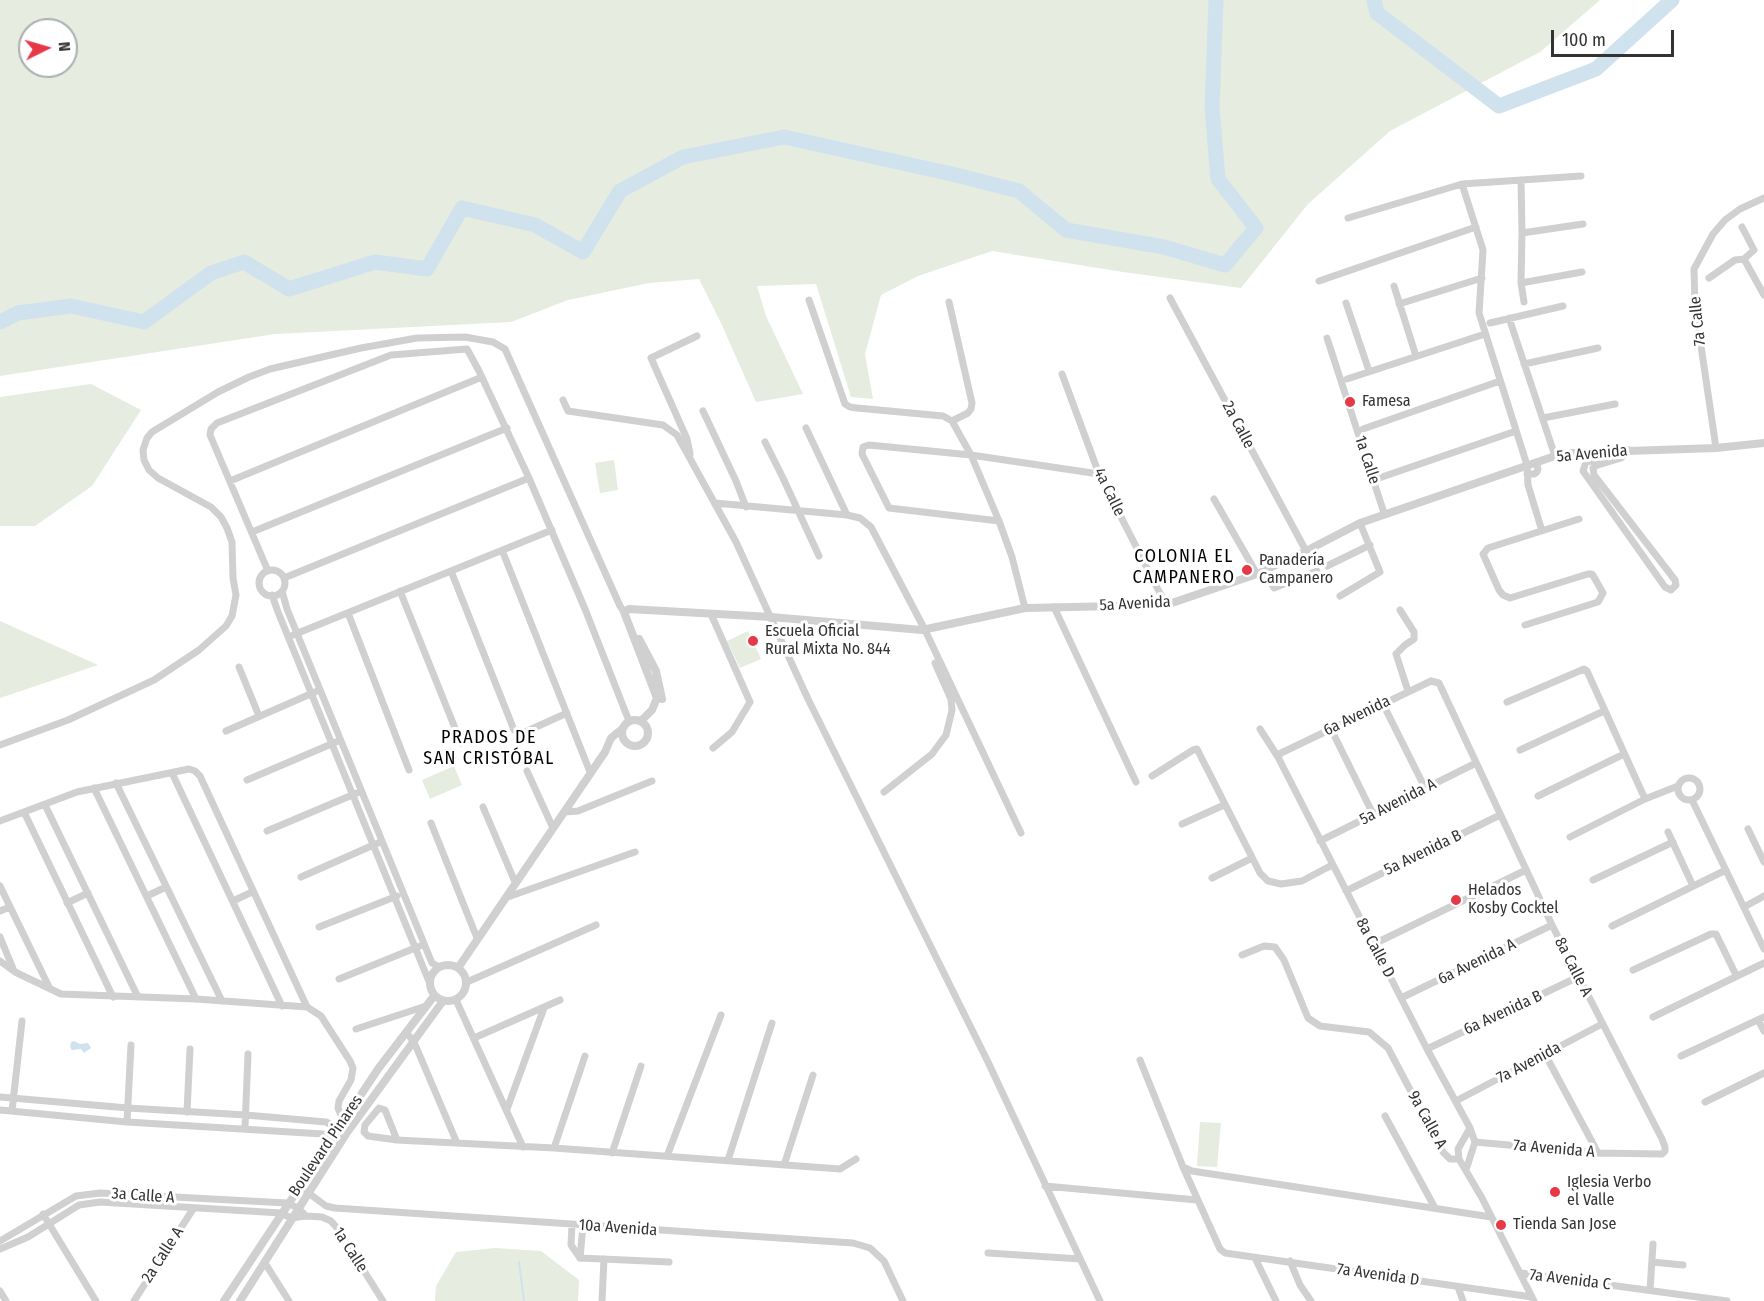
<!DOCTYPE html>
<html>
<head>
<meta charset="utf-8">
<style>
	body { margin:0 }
	#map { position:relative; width:1764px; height:1301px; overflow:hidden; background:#fff; font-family:"Fira Sans Condensed",sans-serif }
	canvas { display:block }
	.north { position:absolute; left:18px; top:18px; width:60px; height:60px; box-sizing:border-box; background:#fff; border:2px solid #adadad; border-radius:50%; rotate:85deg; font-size:16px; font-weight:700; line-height:24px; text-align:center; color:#333 }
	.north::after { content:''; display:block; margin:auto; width:21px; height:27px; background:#e63946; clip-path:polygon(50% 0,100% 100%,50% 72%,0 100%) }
	.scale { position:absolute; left:1551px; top:30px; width:123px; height:27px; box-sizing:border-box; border:3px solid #333; border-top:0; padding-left:8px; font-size:18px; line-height:21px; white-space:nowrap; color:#333; -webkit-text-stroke:4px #fff; paint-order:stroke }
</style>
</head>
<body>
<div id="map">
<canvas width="1764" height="1301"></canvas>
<div class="north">N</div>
<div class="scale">100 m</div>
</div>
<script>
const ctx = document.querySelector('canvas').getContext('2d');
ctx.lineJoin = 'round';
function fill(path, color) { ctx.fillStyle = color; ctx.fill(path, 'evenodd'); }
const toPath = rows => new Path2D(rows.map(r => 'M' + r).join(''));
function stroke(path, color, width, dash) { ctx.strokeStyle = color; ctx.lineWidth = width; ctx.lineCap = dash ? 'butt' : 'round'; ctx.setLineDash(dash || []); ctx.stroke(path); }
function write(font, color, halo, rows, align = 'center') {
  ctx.font = font + ' "Fira Sans Condensed",sans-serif'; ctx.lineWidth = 6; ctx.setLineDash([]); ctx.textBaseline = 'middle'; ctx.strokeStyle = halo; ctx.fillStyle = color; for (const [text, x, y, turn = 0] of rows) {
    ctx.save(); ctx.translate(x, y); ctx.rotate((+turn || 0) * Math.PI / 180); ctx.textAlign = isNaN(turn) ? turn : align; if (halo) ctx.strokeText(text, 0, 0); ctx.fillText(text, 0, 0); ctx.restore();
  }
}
fill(toPath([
	[0,0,1600,0,1540,52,1390,131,1308,204,1241,288,1123,272,992,251,918,276,881,295,865,354,873,399,851,397,816,284,757,286,766,316,803,394,756,402,721,323,699,279,649,283,568,300,511,322,275,334,0,376],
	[30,30,66,30,66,66,30,66],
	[91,384,141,410,92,486,35,526,0,526,0,397],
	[614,460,618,490,600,493,595,463],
	[0,621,98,665,0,698],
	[748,631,761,659,740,668,727,641],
	[454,766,462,785,430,799,422,780],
	[1200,1122,1221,1123,1217,1167,1197,1166],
	[495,1248,541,1251,579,1280,578,1301,435,1301,436,1286,456,1252]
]), '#e6ecdf');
fill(toPath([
	[74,1041,80,1044,88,1043,91,1048,84,1053,81,1049,72,1050,70,1047,71,1042]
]), '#cfe2ee');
stroke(toPath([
	[519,1262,524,1301]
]), '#cfe2ee', 2);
stroke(toPath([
	[1374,0,1377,13,1499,106,1596,69,1672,0],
	[0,322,18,313,71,306,144,322,211,273,244,262,289,289,375,262,427,269,462,208,535,225,583,252,620,191,683,157,784,137,952,174,1019,191,1066,230,1164,247,1225,265,1256,228,1218,179,1212,108,1216,0]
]), '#cfe2ee', 15);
stroke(toPath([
	[1521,180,1522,233,1521,283,1524,302],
	[1462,184,1483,250,1479,313,1527,465,1528,485,1542,531],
	[1348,218,1462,184,1581,176],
	[1522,233,1583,224],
	[1744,259,1764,295],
	[1709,278,1735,260,1744,259,1754,250,1742,227],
	[1319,281,1476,227],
	[1521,283,1582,272],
	[1394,286,1416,356],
	[1170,298,1306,551],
	[809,300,845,404,850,407,857,408,943,416,952,421,971,455,999,521,1012,557,1025,608],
	[949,302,972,403,971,409,968,413,952,421],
	[1346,303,1369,371],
	[1399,304,1482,278],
	[1509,318,1555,456],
	[1490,323,1563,306],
	[1327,338,1384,513],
	[1524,364,1598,348],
	[1062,374,1099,474,1166,605],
	[1347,379,1485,334],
	[563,400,568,411,663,425,677,435,736,542,808,699,988,1062,1100,1301],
	[703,411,736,481,746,507],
	[1543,418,1615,404],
	[806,428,847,515],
	[1363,429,1500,381],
	[765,442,783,478,819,556],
	[1716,448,1695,305,1694,269,1713,234,1725,220,1740,209,1764,198],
	[1629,450,1621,458,1595,466,1593,468,1594,475,1675,580,1676,585,1671,590,1665,587,1583,471,1586,462,1618,455,1629,450],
	[690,454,687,439,651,358,697,336],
	[1527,474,1534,474,1537,472,1538,469,1536,462],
	[1379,478,1516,431],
	[230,481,482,377],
	[1214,499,1257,574],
	[715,503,847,515,860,518,871,527,925,630,1021,833],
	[999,521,889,508,862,454,863,447,869,445,971,455,1099,474],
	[252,532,507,428],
	[502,550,590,772],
	[1327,566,1370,545],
	'259 583a13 13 0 1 1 26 0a13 13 0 1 1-26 0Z',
	[268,571,210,435,211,429,217,423,391,355,467,349,479,371,529,478,585,609,629,721],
	[451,571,514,730,525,732,567,713],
	[1264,571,1274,588,1317,571],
	[284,578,529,478],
	[282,591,287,609,432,963,439,967],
	[400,591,461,743],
	[272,595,278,612,430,984],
	[1340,596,1380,572,1360,523],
	[1054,607,1136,782],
	[1400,610,1414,632,1414,639,1405,645,1396,654,1408,691],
	[348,613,409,770],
	[711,614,750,702,732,732,713,748],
	[1525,625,1598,602,1603,593,1594,577,1592,574,1588,574,1510,598,1503,595,1499,590,1483,554,1488,548,1579,519],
	[293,635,552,530],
	[239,667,259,716],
	[1431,681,1439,683,1552,925,1662,1139,1665,1147,1665,1151,1662,1154,1598,1153,1475,1142,1470,1128,1427,1049,1279,759,1279,754,1431,681],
	[1507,702,1584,669,1587,671,1645,799],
	[1383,704,1425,788],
	[1260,729,1278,757],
	[1331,729,1373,814],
	[226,731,315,692],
	[0,745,68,720,154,680,199,650,226,626,232,616,236,595,233,578,232,542,227,528,221,517,211,507,158,478,149,470,144,460,143,450,147,438,152,432,218,392,249,377,270,369,361,348,417,338,465,337,493,342,505,349,620,606,624,612],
	[1520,750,1604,711],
	[527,771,553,828],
	[172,773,282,1006],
	[1152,776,1193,750,1197,749,1260,873,1268,881,1281,884,1302,881,1332,865],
	'1678 789a11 11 0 1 1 22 0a11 11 0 1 1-22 0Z',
	[247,780,336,742],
	[116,783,222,1001],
	[94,788,196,999],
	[884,792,932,754,946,735,952,710,951,699,935,663],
	[1538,796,1624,754],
	[1692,800,1764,949],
	[45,805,138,997],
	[483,807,515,882],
	[24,812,113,997],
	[564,812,578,811,652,781],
	[0,821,77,792,189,769,195,771,200,776,307,1007],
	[431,823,477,938],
	[1182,824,1224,805],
	[1748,829,1764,862],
	[267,831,357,793],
	[1668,832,1693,886],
	[1570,837,1645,799,1678,786],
	[1320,841,1476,763],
	[301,877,378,843],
	[1212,878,1252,858],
	[1593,880,1673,842],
	[0,886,50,989],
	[1346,891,1500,815],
	[147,896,166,887],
	[505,898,635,852],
	[233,901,252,892],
	[67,903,88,893],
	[1744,907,1764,896],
	[0,911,10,907],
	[1612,926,1726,870],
	[319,927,397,896],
	[0,937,14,971],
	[1374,944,1526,870],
	[1242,955,1264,946,1275,947,1284,960,1308,1018,1320,1026,1369,1032,1388,1048,1443,1152,1450,1159,1459,1159],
	[0,961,15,972,61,994,196,999,307,1007,321,1016,350,1061,353,1068,351,1080,339,1101,338,1108,344,1122,353,1124],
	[1633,970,1711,934,1716,934,1736,975],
	[339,979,420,946],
	[467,982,596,925],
	[1401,998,1552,925],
	[456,1000,523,1147],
	[1653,1017,1764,963],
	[1758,1020,1764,1031],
	[356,1029,423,1007],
	[406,1032,414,1042,457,1143],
	[474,1038,560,1000],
	[1427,1049,1578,977],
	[1545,1054,1598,1153],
	[1681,1056,1764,1017],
	[1140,1060,1183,1167,1192,1171,1491,1217],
	[0,1097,128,1108,246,1115,326,1122,342,1130],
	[1456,1101,1602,1024],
	[1705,1102,1764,1073],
	[507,1109,544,1008],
	[0,1110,127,1122,323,1134,336,1148],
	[12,1111,22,1021],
	[187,1112,190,1049],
	[1385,1116,1435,1208],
	[127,1122,131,1045],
	[245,1128,248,1054],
	[1470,1128,1458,1149,1459,1159,1482,1198,1534,1301],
	[397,1140,385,1110,379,1108,365,1125,364,1132,368,1136,397,1140,554,1148,840,1169,856,1159],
	[554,1148,585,1056],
	[612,1153,641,1066],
	[667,1156,721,1015],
	[728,1160,772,1023],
	[784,1165,813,1075],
	[1183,1167,1220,1249,1225,1253,1532,1297],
	[1466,1170,1475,1142],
	[1045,1186,1197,1200],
	[307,1192,326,1206,335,1208,853,1243,870,1248,884,1261,903,1301],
	[43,1214,96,1301],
	[572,1225,571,1245,580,1258],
	[0,1241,76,1196,100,1193,287,1203,298,1208,306,1216],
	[0,1249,28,1237,79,1205,100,1202,281,1213,291,1218,306,1216,322,1217,331,1221,337,1228,383,1301],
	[988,1253,1080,1259],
	[580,1258,669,1262],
	[580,1258,583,1225],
	[1255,1258,1276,1301],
	[1290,1261,1300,1285,1311,1301],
	[1652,1262,1683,1265],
	[265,1263,289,1301],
	[1521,1273,1727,1301],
	[1458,1287,1463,1301],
	[1650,1290,1653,1244],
	[0,1291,6,1301],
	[134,1301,193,1209],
	[602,1301,604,1259]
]), '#d0d0d0', 7);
stroke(toPath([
	[639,639,656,671,662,699],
	'622 733a13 13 0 1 1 26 0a13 13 0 1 1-26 0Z',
	[641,721,652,710,657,698,624,612,629,609,771,617,922,630,1025,608,1166,605,1257,574,1306,551,1360,523,1555,456,1569,453,1716,448,1764,443],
	'430 983a18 18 0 1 1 36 0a18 18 0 1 1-36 0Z',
	[458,968,605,752,611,738,622,729],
	[224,1301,378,1069,434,996],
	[240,1301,346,1134,443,1001]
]), '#d0d0d0', 8);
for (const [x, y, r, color] of [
	[1350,402,6,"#e63946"],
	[1247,570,6,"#e63946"],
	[753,641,6,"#e63946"],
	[1456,900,6,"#e63946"],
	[1555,1192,6,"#e63946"],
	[1501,1225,6,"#e63946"]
]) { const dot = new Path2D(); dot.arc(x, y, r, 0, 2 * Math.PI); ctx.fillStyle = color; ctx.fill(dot); stroke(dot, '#fff', 2); }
write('16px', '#333', '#fff', [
	["7a Calle",1698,321,-96],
	["2a Calle",1238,425,62],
	["5a Avenida",1592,454,-5],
	["1a Calle",1367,460,72],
	["4a Calle",1109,492,64],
	["5a Avenida",1135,604,-3],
	["6a Avenida",1357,716,-26],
	["5a Avenida A",1398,802,-27],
	["5a Avenida B",1423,853,-26],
	["8a Calle D",1375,948,62],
	["6a Avenida A",1477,962,-26],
	["8a Calle A",1573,967,63],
	["6a Avenida B",1503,1013,-25],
	["7a Avenida",1529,1063,-28],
	["9a Calle A",1427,1120,61],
	["Boulevard Pinares",326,1146,-56],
	["7a Avenida A",1554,1149,5],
	["3a Calle A",143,1196,4],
	["10a Avenida",618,1228,4],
	["1a Calle",350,1250,57],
	["2a Calle A",163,1255,-57],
	["7a Avenida D",1378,1275,8],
	["7a Avenida C",1570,1280,7]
]);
write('16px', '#333', '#fff', [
	["Famesa",1362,402],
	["Panadería",1259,561],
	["Campanero",1259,579],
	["Escuela Oficial",765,632],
	["Rural Mixta No. 844",765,650],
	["Helados",1468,891],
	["Kosby Cocktel",1468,909],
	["Iglesia Verbo",1567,1183],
	["el Valle",1567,1201],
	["Tienda San Jose",1513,1225]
], 'left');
ctx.letterSpacing = '1.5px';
write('18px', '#000', '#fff', [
	["COLONIA EL",1184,557],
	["CAMPANERO",1184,578],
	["PRADOS DE",489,738],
	["SAN CRISTÓBAL",489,759]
]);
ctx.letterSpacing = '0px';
</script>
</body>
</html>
